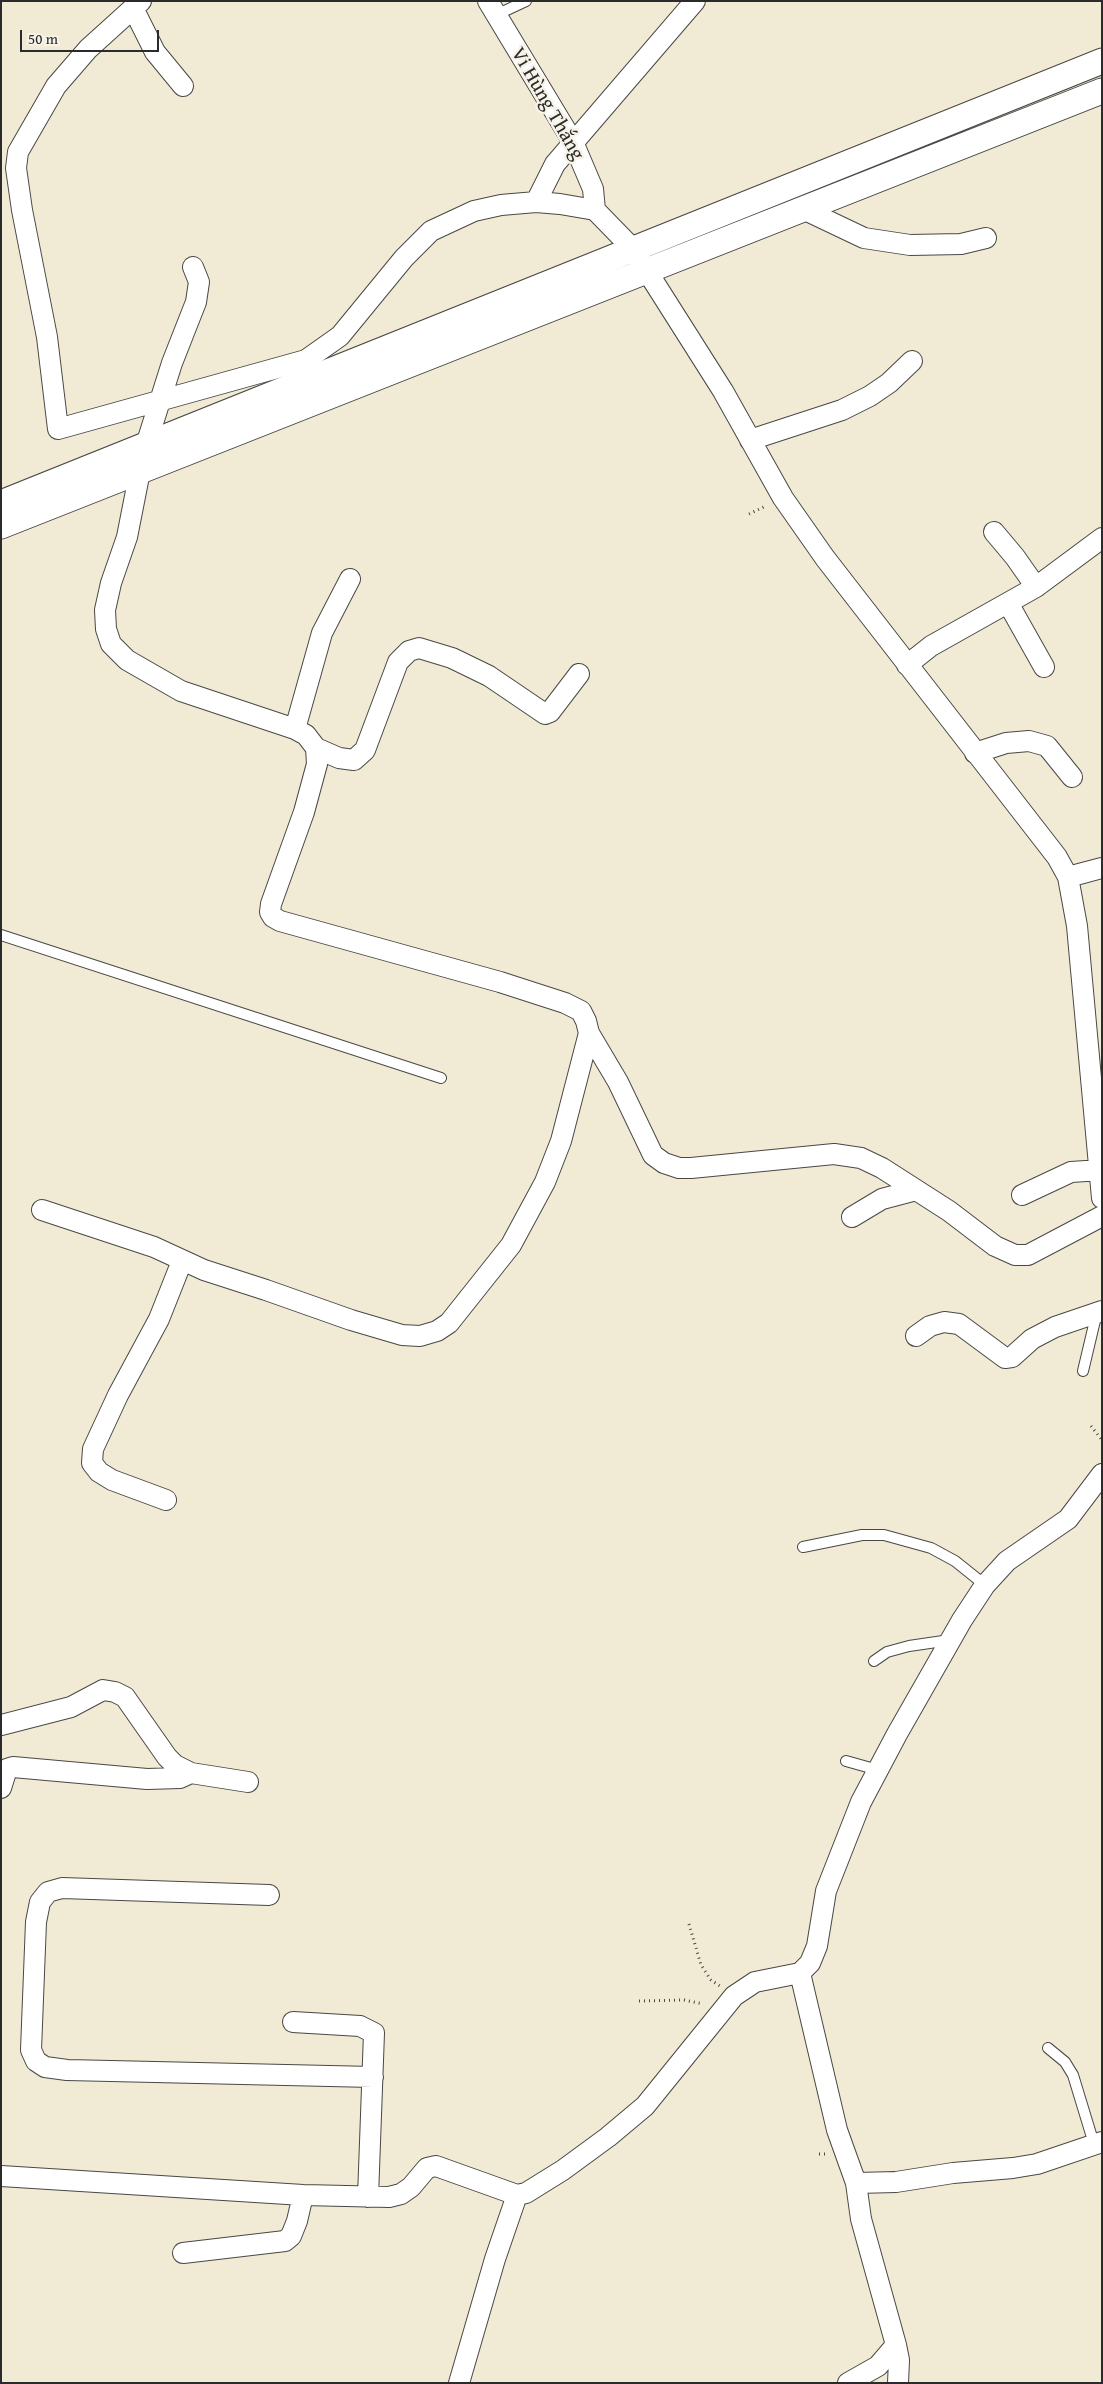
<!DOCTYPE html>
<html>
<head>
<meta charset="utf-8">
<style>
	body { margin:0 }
	#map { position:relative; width:1103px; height:2384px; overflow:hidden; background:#f1ead5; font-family:"Gentium Book Plus",serif }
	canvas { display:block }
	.frame { position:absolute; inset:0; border:2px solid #2b2b2b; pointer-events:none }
	.scale { position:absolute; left:20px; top:30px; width:139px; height:22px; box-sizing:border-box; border:2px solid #2b2b2b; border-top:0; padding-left:6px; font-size:15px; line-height:18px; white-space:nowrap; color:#2b2b2b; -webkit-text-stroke:4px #f7f3e8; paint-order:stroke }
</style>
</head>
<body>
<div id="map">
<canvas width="1103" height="2384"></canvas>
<div class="frame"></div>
<div class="scale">50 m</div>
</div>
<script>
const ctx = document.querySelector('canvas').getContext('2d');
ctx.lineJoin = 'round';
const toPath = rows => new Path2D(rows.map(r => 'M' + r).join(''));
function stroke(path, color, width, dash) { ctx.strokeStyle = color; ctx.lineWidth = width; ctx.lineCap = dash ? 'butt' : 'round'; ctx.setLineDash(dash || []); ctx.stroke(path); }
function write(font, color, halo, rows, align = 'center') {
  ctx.font = font + ' "Gentium Book Plus",serif'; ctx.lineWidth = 5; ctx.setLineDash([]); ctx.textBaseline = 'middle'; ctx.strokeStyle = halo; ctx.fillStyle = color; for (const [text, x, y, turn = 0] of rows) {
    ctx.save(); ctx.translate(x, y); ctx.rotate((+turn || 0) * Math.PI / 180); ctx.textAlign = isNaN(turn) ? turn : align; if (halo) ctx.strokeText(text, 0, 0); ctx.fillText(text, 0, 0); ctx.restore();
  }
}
const service = toPath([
	[496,15,526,1],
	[1,935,441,1078],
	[1083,1371,1097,1312],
	[803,1547,862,1535,884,1535,931,1548,955,1561,985,1585],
	[874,1661,887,1652,909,1646,950,1640],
	[846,1761,878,1770],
	[1048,2048,1065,2062,1073,2075,1094,2144]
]);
const minor = toPath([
	[141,1,88,49,56,86,18,152,16,168,22,210,47,337,58,429,306,360,340,336,404,258,431,231,474,211,501,205,536,202,560,204,595,210,633,249,723,391,783,498,825,558,1057,857,1068,877,1077,926,1102,1198],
	[488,1,573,142,593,189,595,210],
	[133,8,155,52,183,86],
	[536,202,555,164,695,1],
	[803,209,864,238,910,245,961,244,986,238],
	[750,440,842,410,870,396,889,383,912,361],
	[146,445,172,363,196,302,199,282,193,267],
	[994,532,1015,557,1036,587],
	[1008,603,1044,667],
	[907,665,931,646,1036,587,1102,538],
	[295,729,322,633,350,579],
	[316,748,339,758,354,760,365,750,398,662,409,651,419,648,452,658,489,676,545,714,550,712,579,674],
	[975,753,1006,743,1029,741,1047,746,1072,777],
	[1068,877,1102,868],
	[589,1033,618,1082,653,1155,664,1163,679,1168,691,1168,834,1154,861,1158,882,1168,949,1211,995,1246,1015,1255,1028,1255,1102,1216],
	[1022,1195,1071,1172,1101,1170],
	[42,1210,154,1247,204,1270,266,1290,351,1320,402,1335,420,1336,437,1331,449,1323,511,1245,545,1182,561,1141,589,1033,586,1021,581,1011,565,1003,500,982,280,921,273,917,270,912,271,904,304,812,317,764,316,748,306,735,295,729,181,691,127,660,111,644,106,629,105,610,111,583,127,537,140,471],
	[852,1217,882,1199,916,1190],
	[916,1336,930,1326,944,1322,959,1324,1005,1358,1012,1357,1032,1339,1055,1327,1102,1311],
	[166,1500,112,1480,99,1472,92,1463,93,1449,118,1395,159,1319,182,1261],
	[1,1725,71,1707,103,1690,115,1692,125,1697,167,1757,175,1765,191,1773,248,1782],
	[1,1788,7,1769,13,1767,147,1779,180,1778,191,1773],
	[269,1895,62,1888,48,1892,40,1902,36,1922,31,2050,36,2061,45,2067,67,2070,373,2077],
	[800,1973,837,2130,856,2183,861,2219,896,2345,899,2360,898,2383],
	[293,2022,360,2026,374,2033,368,2197],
	[1,2176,303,2195,389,2197,401,2194,411,2187,427,2168,436,2166,517,2195,526,2193,563,2170,608,2137,645,2106,734,1996,755,1982,800,1973,810,1963,817,1946,826,1891,861,1802,897,1734,962,1620,985,1585,1007,1561,1068,1519,1102,1474],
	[856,2183,896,2182,953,2173,1013,2168,1037,2164,1102,2142],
	[183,2253,285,2241,291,2236,297,2221,303,2195],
	[459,2383,495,2259,517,2195],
	[848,2383,878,2366,896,2345]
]);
const tertiary = toPath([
	[1,503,1102,61],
	[1,526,1102,91]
]);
stroke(service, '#494844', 12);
stroke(minor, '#494844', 22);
stroke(tertiary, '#494844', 27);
stroke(toPath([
	[749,514,766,506],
	[1091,1426,1102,1440],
	[689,1924,701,1965,711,1980,720,1986],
	[639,2001,684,2000,703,2004],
	[819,2154,827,2154]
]), '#494844', 3, [1, 4]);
stroke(service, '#fff', 10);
stroke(minor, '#fff', 20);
stroke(tertiary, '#fff', 25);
write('20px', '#2b2b2b', '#f7f3e8', [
	["Vi Hùng Thắng",547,104,60]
]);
</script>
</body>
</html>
